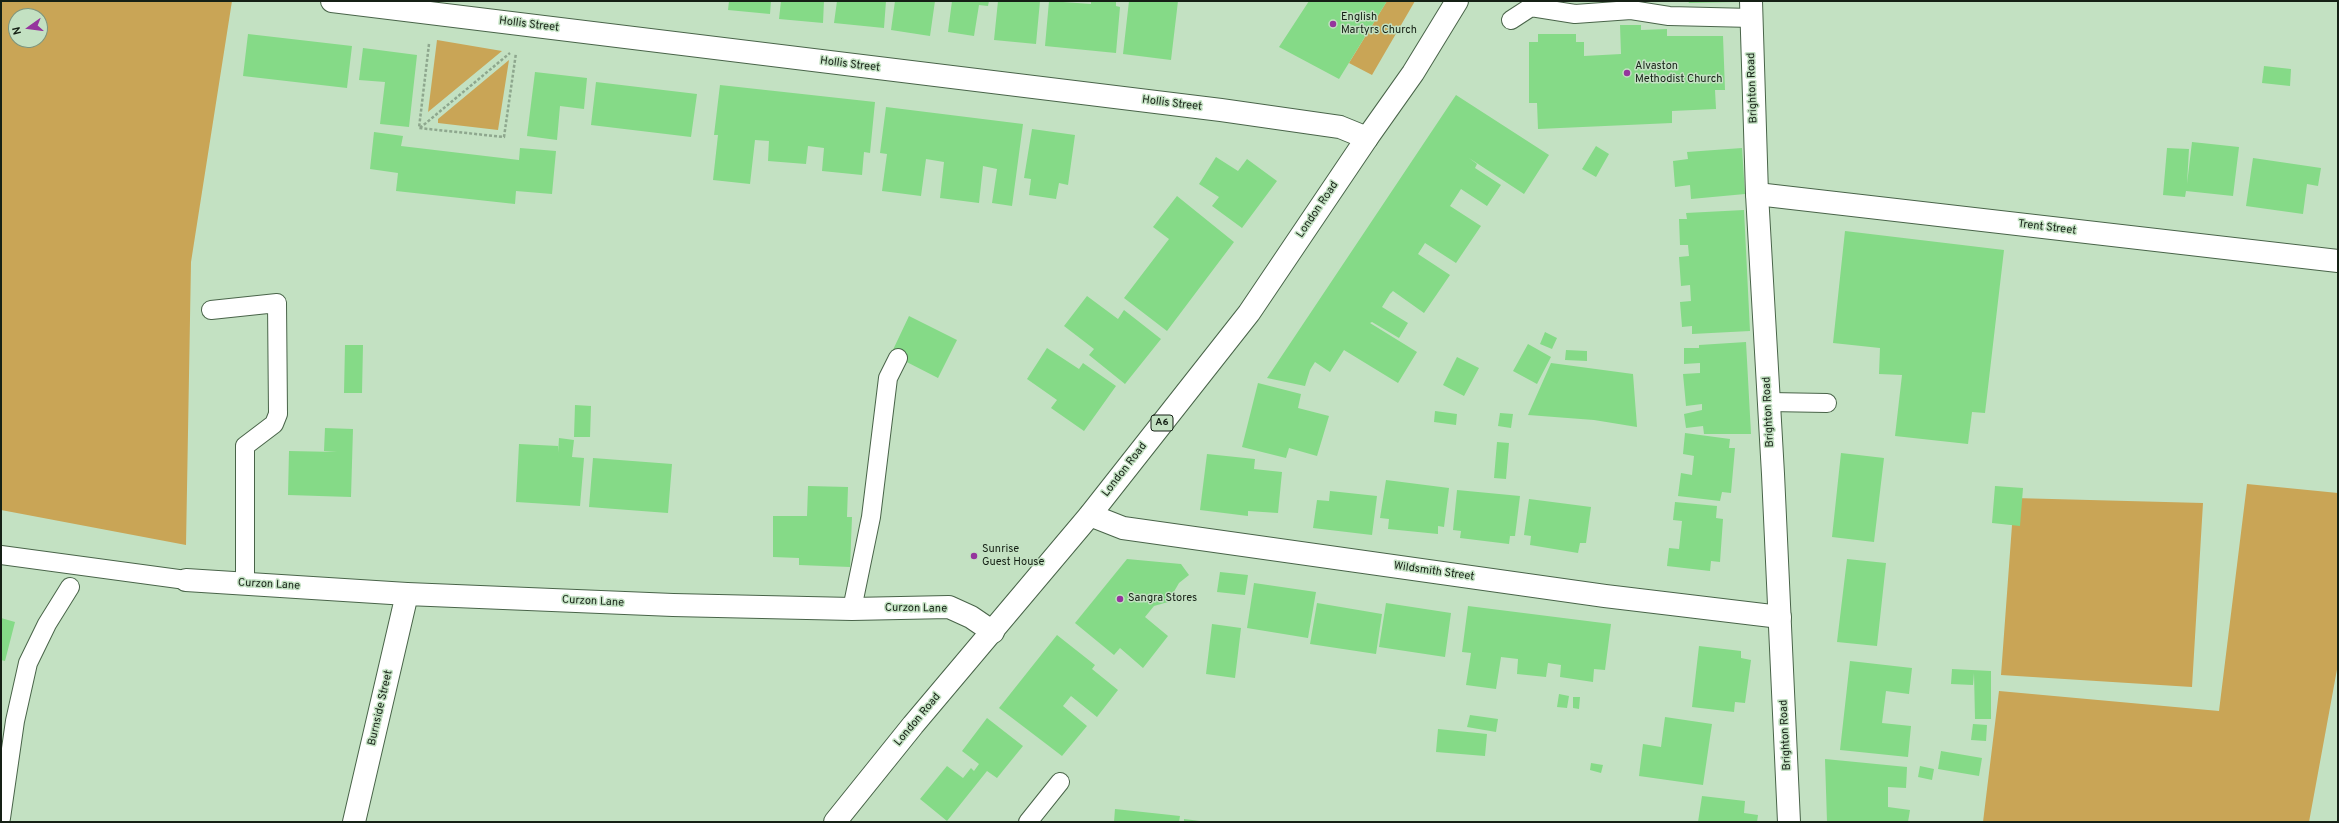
<!DOCTYPE html>
<html>
<head>
<meta charset="utf-8">
<style>
	body { margin:0 }
	#map { position:relative; width:2339px; height:823px; overflow:hidden; background:#c3e1c2; font-family:Overpass,sans-serif }
	canvas { display:block }
	.frame { position:absolute; inset:0; border:2px solid #152015; pointer-events:none }
	.north { position:absolute; left:8px; top:8px; width:40px; height:40px; box-sizing:border-box; background:#c3e1c2; border:1px solid #7d947d; border-radius:50%; rotate:256deg; font-size:11px; font-weight:700; line-height:16px; text-align:center; color:#152015 }
	.north::after { content:''; display:block; margin:auto; width:14px; height:18px; background:#95359d; clip-path:polygon(50% 0,100% 100%,50% 72%,0 100%) }
</style>
</head>
<body>
<div id="map">
<canvas width="2339" height="823"></canvas>
<div class="frame"></div>
<div class="north">N</div>
</div>
<script>
const ctx = document.querySelector('canvas').getContext('2d');
ctx.lineJoin = 'round';
function fill(path, color) { ctx.fillStyle = color; ctx.fill(path, 'evenodd'); }
const toPath = rows => new Path2D(rows.map(r => 'M' + r).join(''));
function stroke(path, color, width, dash) { ctx.strokeStyle = color; ctx.lineWidth = width; ctx.lineCap = dash ? 'butt' : 'round'; ctx.setLineDash(dash || []); ctx.stroke(path); }
function write(font, color, halo, rows, align = 'center') {
  ctx.font = font + ' Overpass,sans-serif'; ctx.lineWidth = 3; ctx.setLineDash([]); ctx.textBaseline = 'middle'; ctx.strokeStyle = halo; ctx.fillStyle = color; for (const [text, x, y, turn = 0] of rows) {
    ctx.save(); ctx.translate(x, y); ctx.rotate((+turn || 0) * Math.PI / 180); ctx.textAlign = isNaN(turn) ? turn : align; if (halo) ctx.strokeText(text, 0, 0); ctx.fillText(text, 0, 0); ctx.restore();
  }
}
fill(toPath([
	[1,1,232,1,191,262,186,545,1,510],
	[16,16,40,16,40,40,16,40],
	[1387,1,1415,1,1372,75,1349,63],
	[437,40,502,51,428,112],
	[509,60,498,130,438,123,438,119],
	[2247,484,2338,493,2338,664,2309,822,1983,822,1999,691,2219,711],
	[2014,498,2203,503,2192,687,2001,675]
]), '#c9a556');
fill(toPath([
	[729,1,771,1,770,14,728,10],
	[781,1,824,1,823,23,779,19],
	[837,1,886,1,884,28,834,23],
	[895,1,935,1,930,36,891,30],
	[952,1,989,1,988,6,979,5,974,36,948,32],
	[998,1,1040,1,1036,44,994,40],
	[1049,1,1091,4,1091,1,1116,1,1116,6,1120,7,1116,53,1045,46],
	[1129,1,1178,1,1171,60,1123,54],
	[1309,1,1387,1,1339,79,1279,47],
	[1688,1,1737,1,1737,2,1689,3],
	[1620,25,1641,25,1641,30,1667,29,1667,36,1723,36,1725,90,1715,90,1716,109,1672,111,1672,123,1538,129,1537,103,1529,103,1529,42,1538,42,1538,34,1576,34,1576,42,1584,42,1584,56,1621,54],
	[248,34,352,46,347,88,243,76],
	[363,48,417,55,409,127,380,124,385,82,359,80],
	[2264,66,2291,69,2290,86,2262,83],
	[535,72,587,78,584,109,560,106,557,140,527,136],
	[596,82,697,94,691,137,591,125],
	[720,85,875,102,870,153,864,152,862,175,822,171,824,148,808,146,806,164,768,161,769,141,755,140,750,184,713,180,718,135,714,135],
	[1456,95,1549,155,1524,194,1469,158,1477,164,1475,168,1501,185,1487,206,1461,189,1450,206,1481,226,1456,263,1425,243,1418,254,1450,275,1424,313,1393,291,1390,294,1382,307,1408,323,1399,338,1372,322,1370,323,1417,352,1398,383,1344,350,1330,372,1315,362,1310,370,1305,386,1267,378],
	[886,107,1023,124,1012,206,992,203,997,169,983,166,979,203,940,198,944,162,926,159,921,196,882,191,887,154,880,153],
	[1032,129,1075,135,1068,185,1059,183,1056,199,1029,195,1031,179,1024,178],
	[374,132,403,136,401,146,519,160,520,148,556,151,552,194,516,191,515,204,396,191,398,173,370,169],
	[2192,142,2239,147,2233,196,2186,191,2185,197,2163,195,2167,148,2189,149,2187,184],
	[1596,146,1609,154,1596,177,1582,169],
	[1742,148,1745,194,1691,199,1690,185,1675,187,1673,161,1688,159,1687,152],
	[1216,157,1238,171,1247,159,1277,181,1242,228,1212,206,1219,197,1199,184],
	[2253,158,2321,168,2318,186,2307,184,2303,214,2246,206],
	[1177,196,1234,242,1167,331,1124,298,1169,239,1153,227],
	[1744,210,1750,331,1692,334,1692,326,1682,327,1680,302,1691,301,1690,285,1681,286,1679,257,1689,256,1688,245,1680,245,1679,219,1687,219,1686,213],
	[1845,231,2004,250,1985,413,1972,412,1968,444,1895,436,1902,375,1879,374,1880,348,1833,343],
	[1087,296,1118,319,1124,310,1161,339,1125,384,1089,355,1094,349,1064,326],
	[909,316,957,340,938,378,891,354],
	[1545,332,1557,338,1552,349,1540,344],
	[1746,342,1751,434,1704,434,1703,426,1686,428,1684,414,1702,410,1702,404,1686,406,1683,374,1700,373,1700,363,1684,364,1684,348,1699,348,1699,345],
	[1528,344,1551,357,1537,384,1513,371],
	[345,345,363,345,362,393,344,393],
	[1047,348,1079,369,1083,363,1116,386,1084,431,1051,408,1057,400,1027,379],
	[1566,350,1587,351,1587,361,1565,360],
	[1457,357,1479,368,1464,396,1443,385],
	[1551,363,1633,374,1637,427,1594,420,1528,415],
	[1258,383,1301,394,1298,408,1329,416,1317,456,1289,448,1286,458,1242,447],
	[575,405,591,406,590,437,574,437],
	[1435,411,1457,414,1456,425,1434,422],
	[1500,413,1513,414,1511,428,1498,426],
	[325,428,353,429,351,497,288,495,289,451,337,452,324,451],
	[1685,433,1730,439,1729,448,1735,448,1731,493,1722,492,1720,501,1678,496,1681,473,1692,475,1694,456,1683,454],
	[559,438,574,440,572,457,584,458,580,506,516,502,519,444,558,446,558,453],
	[1497,442,1509,443,1506,479,1494,478],
	[1841,453,1884,458,1874,542,1832,537],
	[1207,454,1255,459,1254,469,1282,472,1278,513,1248,511,1248,516,1200,510],
	[593,458,672,464,668,513,589,507],
	[1386,480,1449,488,1444,527,1438,526,1438,534,1388,529,1389,519,1380,518],
	[808,486,848,487,847,517,852,517,850,567,799,565,799,558,773,557,773,516,807,516],
	[1995,486,2023,488,2020,526,1992,523],
	[1457,490,1520,496,1515,536,1510,536,1509,544,1460,538,1461,531,1453,530],
	[1330,491,1377,496,1372,535,1313,528,1317,500,1329,501],
	[1529,499,1591,507,1586,543,1580,543,1578,553,1530,545,1531,536,1524,535],
	[1675,502,1717,506,1716,518,1723,519,1720,562,1711,561,1710,571,1667,566,1669,548,1679,549,1682,521,1673,520],
	[1127,559,1181,564,1189,575,1179,583,1168,602,1154,606,1145,617,1168,636,1143,668,1120,648,1114,655,1075,623],
	[1847,559,1886,563,1877,646,1837,642],
	[1220,572,1248,575,1245,595,1217,592],
	[1254,583,1316,592,1308,638,1247,628],
	[1317,603,1382,614,1376,654,1310,644],
	[1386,603,1451,613,1445,657,1379,647],
	[1468,606,1611,624,1605,670,1594,669,1593,682,1560,677,1561,665,1548,663,1546,677,1517,674,1518,659,1501,657,1496,689,1466,685,1471,653,1462,652],
	[1,618,15,622,5,661,1,660],
	[1212,624,1241,628,1235,678,1206,674],
	[1057,635,1095,665,1092,669,1118,690,1097,717,1071,696,1063,706,1087,726,1062,756,999,708],
	[1699,646,1741,651,1741,658,1751,660,1745,703,1735,702,1734,712,1692,707],
	[1850,661,1912,668,1909,694,1886,691,1882,723,1911,726,1908,757,1840,750],
	[1952,669,1991,671,1991,719,1975,719,1974,673,1973,685,1951,684],
	[1559,694,1569,696,1567,708,1557,707],
	[1573,697,1580,697,1579,709,1573,708],
	[1470,715,1498,719,1496,732,1467,727],
	[1665,717,1712,724,1703,785,1639,776,1643,744,1661,747],
	[987,718,1023,746,997,778,987,771,947,821,920,799,947,766,963,778,971,768,974,771,979,764,962,751],
	[1973,724,1987,725,1986,741,1971,740],
	[1438,729,1487,734,1485,756,1436,752],
	[1941,751,1982,758,1979,776,1938,769],
	[1825,759,1907,767,1906,788,1888,787,1888,807,1910,810,1908,822,1827,822],
	[1591,763,1603,765,1601,773,1590,770],
	[1920,766,1934,769,1932,780,1918,777],
	[1702,796,1745,801,1744,813,1758,815,1757,822,1698,822],
	[1115,809,1180,816,1179,822,1114,822],
	[1184,819,1200,821,1200,822,1184,822]
]), '#85da87');
const service = toPath([
	[1511,20,1531,7,1575,14,1631,10,1669,16,1752,18],
	[211,310,277,303,278,414,274,424,245,446,245,584],
	[1769,402,1827,403],
	[1,555,186,580],
	[852,609,871,517,888,378,898,358],
	[1,818,15,721,28,663,47,624,70,587],
	[1028,822,1060,782]
]);
const minor = toPath([
	[332,1,1221,110,1340,127,1367,138],
	[1757,194,2338,261],
	[1090,515,1123,528,1605,596,1780,617],
	[186,580,407,594,673,605,852,609,949,607,971,617,993,632],
	[354,822,407,594]
]);
const tertiary = toPath([
	[1751,1,1757,194,1773,474,1789,822]
]);
const primary = toPath([
	[835,822,913,725,1090,515,1249,313,1367,138,1413,73,1457,1]
]);
stroke(service, '#496449', 20);
stroke(minor, '#496449', 24);
stroke(tertiary, '#496449', 24);
stroke(primary, '#496449', 24);
stroke(toPath([
	[429,44,419,128,504,137,516,53],
	[420,128,510,53]
]), '#8ea78e', 2.5, [3, 2]);
stroke(service, '#fff', 18);
stroke(minor, '#fff', 22);
stroke(tertiary, '#fff', 22);
stroke(primary, '#fff', 22);
for (const [x, y, r, color] of [
	[1333,24,4,"#95359d"],
	[1627,73,4,"#95359d"],
	[974,556,4,"#95359d"],
	[1120,599,4,"#95359d"]
]) { const dot = new Path2D(); dot.arc(x, y, r, 0, 2 * Math.PI); ctx.fillStyle = color; ctx.fill(dot); stroke(dot, '#c3e1c2', 1.5); }
for (const [x, y, w] of [
	[1162,423,22]
]) { const box = new Path2D(); box.roundRect(x - w / 2, y - 8, w, 16, 3); ctx.fillStyle = '#c3e1c2'; ctx.fill(box); stroke(box, '#152015', 1); }
write('bold 10px', '#152015', null, [
	["A6",1162,423]
]);
write('11px', '#152015', '#c3e1c2', [
	["English",1341,18],
	["Martyrs Church",1341,31],
	["Alvaston",1635,67],
	["Methodist Church",1635,80],
	["Sunrise",982,550],
	["Guest House",982,563],
	["Sangra Stores",1128,599]
], 'left');
write('11px', '#152015', '#c3e1c2', [
	["Hollis Street",529,25,7],
	["Hollis Street",850,65,7],
	["Brighton Road",1753,88,-92],
	["Hollis Street",1172,104,7],
	["London Road",1318,210,-56],
	["Trent Street",2047,228,7],
	["Brighton Road",1769,412,-93],
	["London Road",1125,470,-52],
	["Wildsmith Street",1434,572,8],
	["Curzon Lane",269,585,3],
	["Curzon Lane",593,602,3],
	["Curzon Lane",916,609,1],
	["Burnside Street",381,708,-77],
	["London Road",918,720,-50],
	["Brighton Road",1786,735,-93]
]);
</script>
</body>
</html>
